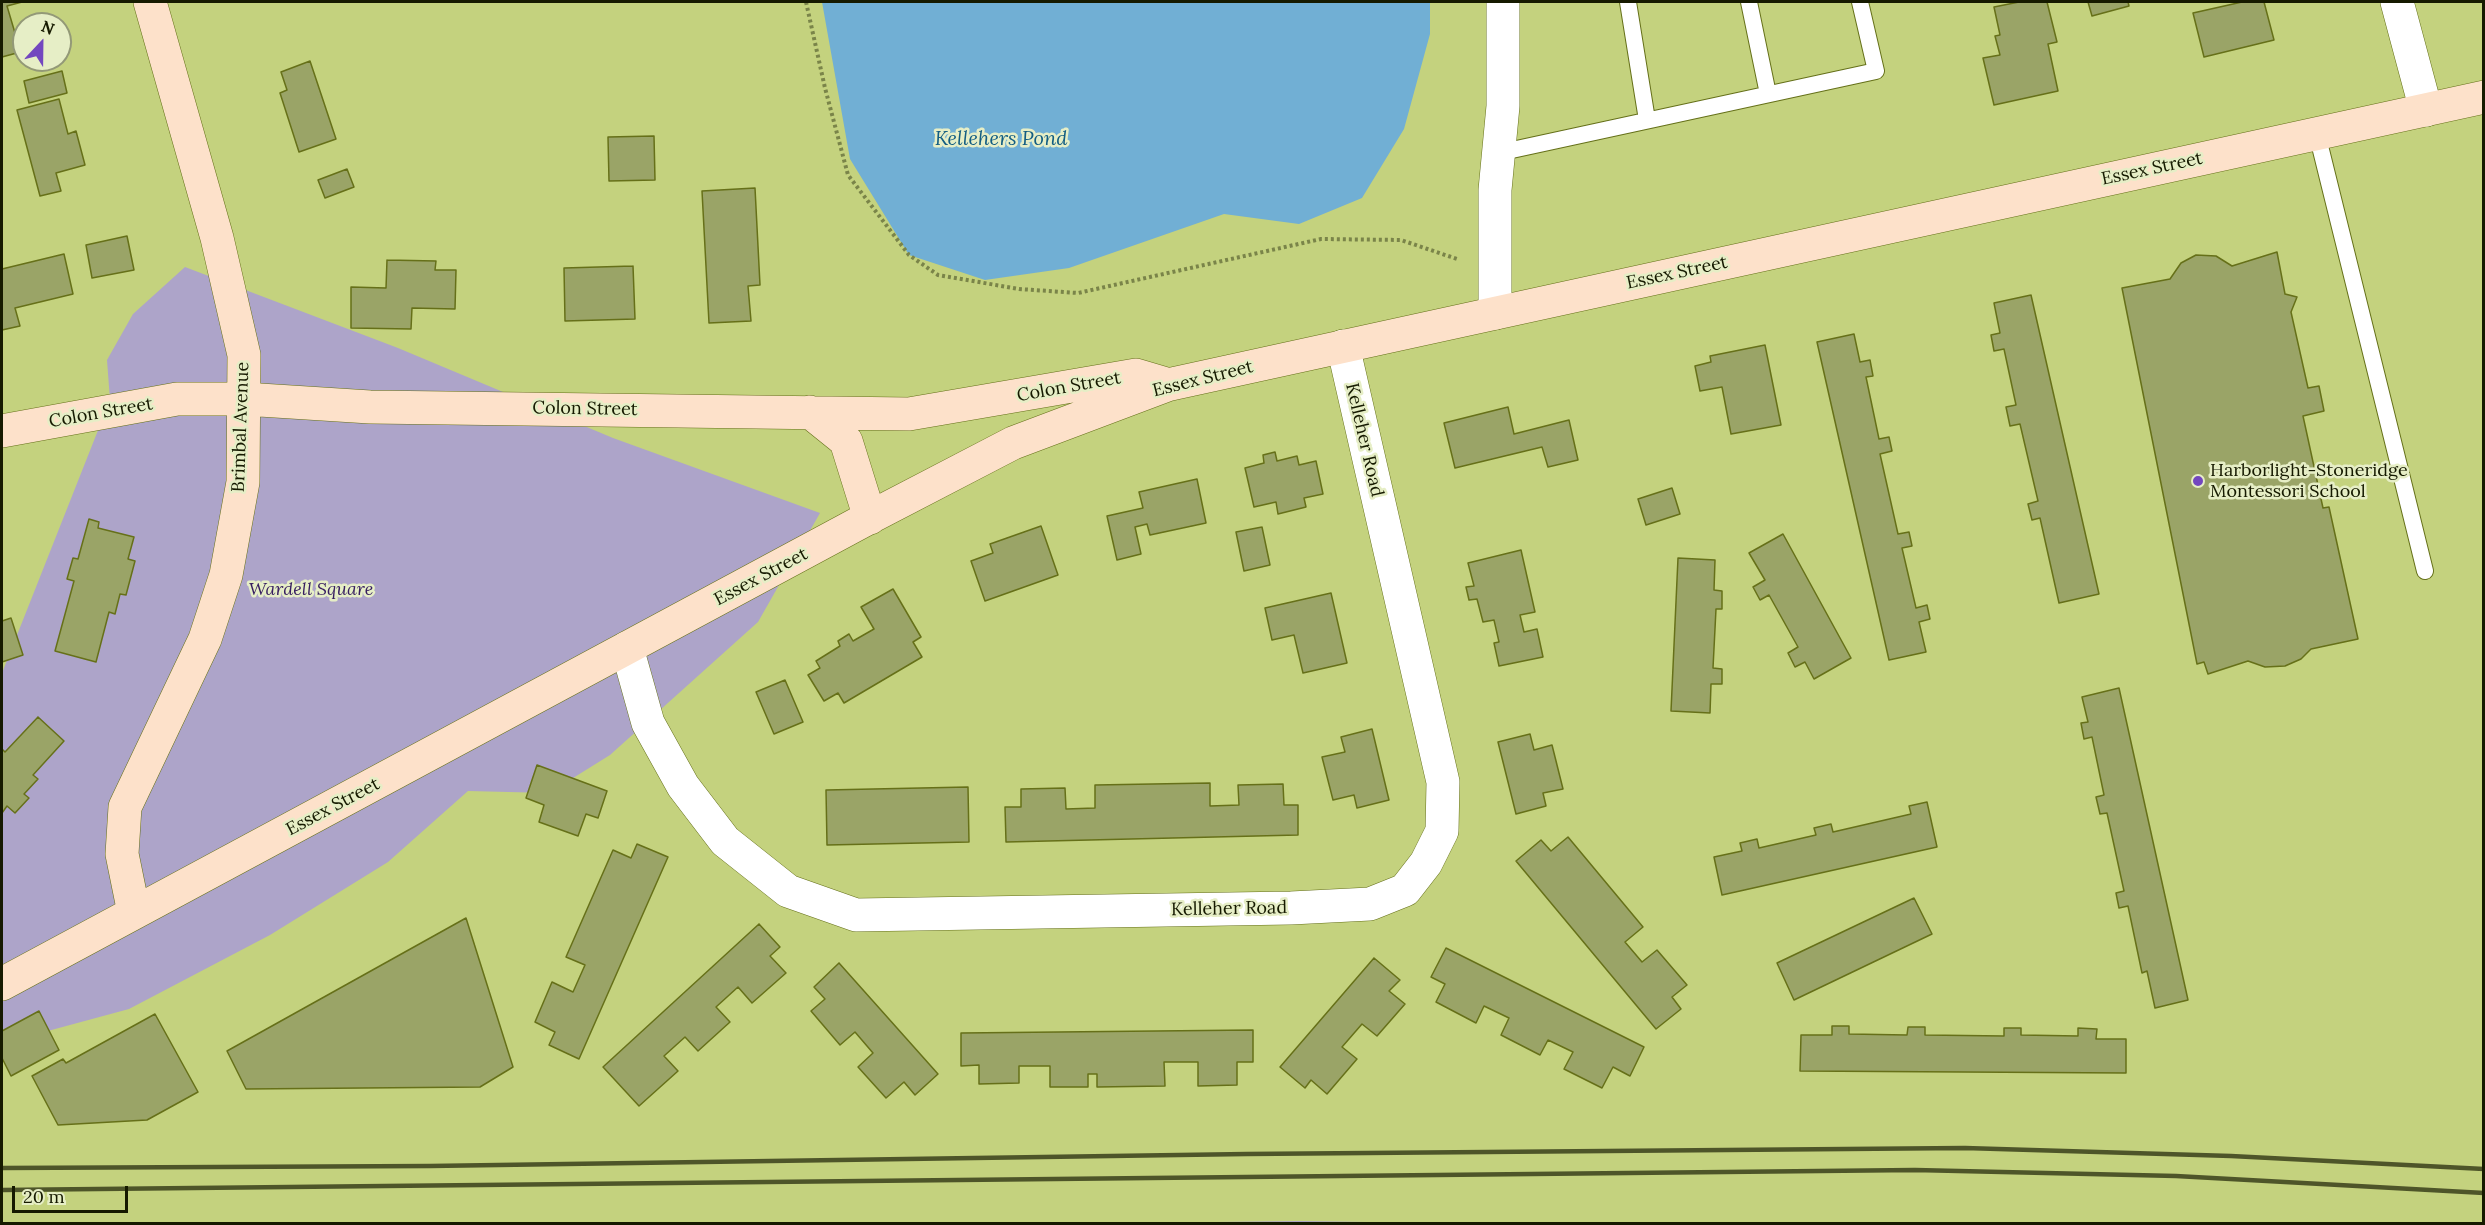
<!DOCTYPE html>
<html>
<head>
<meta charset="utf-8">
<style>
	body { margin:0 }
	#map { position:relative; width:2485px; height:1225px; overflow:hidden; background:#c4d27e; font-family:Lora,serif }
	canvas { display:block }
	.frame { position:absolute; inset:0; border:3px solid #161a00; pointer-events:none }
	.north { position:absolute; left:12px; top:12px; width:60px; height:60px; box-sizing:border-box; background:#e6eec6; border:2px solid #939977; border-radius:50%; rotate:22deg; font-size:16px; font-weight:700; line-height:24px; text-align:center; color:#161a00 }
	.north::after { content:''; display:block; margin:auto; width:21px; height:27px; background:#7347bf; clip-path:polygon(50% 0,100% 100%,50% 72%,0 100%) }
	.scale { position:absolute; left:12px; top:1186px; width:116px; height:27px; box-sizing:border-box; border:3px solid #161a00; border-top:0; padding-left:8px; font-size:18px; line-height:21px; white-space:nowrap; color:#161a00; -webkit-text-stroke:4px #e6eec6; paint-order:stroke }
</style>
</head>
<body>
<div id="map">
<canvas width="2485" height="1225"></canvas>
<div class="frame"></div>
<div class="north">N</div>
<div class="scale">20 m</div>
</div>
<script>
const ctx = document.querySelector('canvas').getContext('2d');
ctx.lineJoin = 'round';
function fill(path, color) { ctx.fillStyle = color; ctx.fill(path, 'evenodd'); }
const toPath = rows => new Path2D(rows.map(r => 'M' + r).join(''));
function stroke(path, color, width, dash) { ctx.strokeStyle = color; ctx.lineWidth = width; ctx.lineCap = dash ? 'butt' : 'round'; ctx.setLineDash(dash || []); ctx.stroke(path); }
function write(font, color, halo, rows, align = 'center') {
  ctx.font = font + ' Lora,serif'; ctx.lineWidth = 5; ctx.setLineDash([]); ctx.textBaseline = 'middle'; ctx.strokeStyle = halo; ctx.fillStyle = color; for (const [text, x, y, turn = 0] of rows) {
    ctx.save(); ctx.translate(x, y); ctx.rotate((+turn || 0) * Math.PI / 180); ctx.textAlign = isNaN(turn) ? turn : align; if (halo) ctx.strokeText(text, 0, 0); ctx.fillText(text, 0, 0); ctx.restore();
  }
}
fill(toPath([
	[185,267,398,348,613,438,820,513,758,622,610,755,549,793,468,791,388,862,270,935,129,1009,33,1035,2,1033,2,673,110,400,107,360,133,314],
	[1300,1221,1433,1223,1132,1223]
]), '#ada4c9');
fill(toPath([
	[822,2,1430,2,1430,34,1404,129,1362,198,1299,224,1224,214,1069,268,985,280,909,255,850,159]
]), '#71afd4');
const building = toPath([
	[2,2,22,2,7,6,15,33,22,31,24,38,24,51,2,57,2,2],
	[2019,2,2047,2,2057,42,2048,44,2058,91,1994,105,1983,58,2000,55,1995,36,2000,35,1994,7,2019,2],
	[2088,2,2128,2,2129,6,2092,16,2088,2],
	[2242,2,2264,2,2274,40,2204,57,2193,13,2242,2],
	[310,61,336,139,299,152,280,93,287,90,281,72,310,61],
	[62,71,67,93,29,103,24,81,62,71],
	[59,99,68,134,76,131,85,165,56,173,61,191,40,196,17,110,59,99],
	[654,136,655,180,609,181,608,137,654,136],
	[347,169,354,187,325,198,318,180,347,169],
	[755,188,760,285,748,286,751,321,709,323,702,191,755,188],
	[127,236,134,270,92,278,86,245,127,236],
	[2277,252,2285,294,2297,297,2291,312,2308,388,2319,386,2324,411,2303,416,2323,508,2329,507,2358,639,2311,649,2301,659,2285,666,2265,667,2248,661,2208,674,2204,662,2197,664,2122,288,2170,279,2181,263,2196,255,2216,256,2232,266,2277,252],
	[64,254,73,294,15,308,20,326,2,330,2,269,64,254],
	[387,260,436,261,435,270,456,270,455,309,412,308,411,329,351,328,351,287,386,288,387,260],
	[633,266,635,319,565,321,564,268,633,266],
	[2031,295,2099,594,2059,603,2040,518,2032,520,2028,504,2038,501,2020,424,2010,426,2006,407,2016,405,2004,349,1994,351,1991,335,2000,333,1994,303,2031,295],
	[1854,334,1860,362,1870,360,1873,376,1866,377,1879,439,1889,437,1892,451,1880,454,1898,534,1909,532,1912,546,1902,548,1916,608,1927,605,1930,619,1919,622,1926,652,1889,660,1817,342,1854,334],
	[1765,345,1781,425,1731,434,1722,387,1700,391,1695,366,1711,362,1710,356,1765,345],
	[1508,407,1514,434,1569,420,1578,460,1548,467,1542,447,1455,468,1444,423,1508,407],
	[1275,452,1277,461,1297,456,1299,465,1316,461,1323,494,1304,498,1306,507,1278,514,1276,502,1254,507,1245,468,1264,463,1263,455,1275,452],
	[1197,479,1206,523,1150,535,1147,524,1135,527,1141,554,1117,560,1107,516,1143,508,1139,492,1197,479],
	[1672,488,1680,514,1646,525,1638,499,1672,488],
	[89,519,99,522,98,528,134,537,128,559,135,561,126,595,120,594,115,614,109,612,96,662,55,651,74,581,67,579,73,558,78,559,89,519],
	[1041,526,1058,575,985,601,971,561,993,553,990,544,1041,526],
	[1262,527,1270,565,1244,571,1236,532,1262,527],
	[1783,534,1851,658,1814,679,1805,662,1795,667,1788,653,1798,647,1769,595,1760,600,1753,587,1765,580,1749,553,1783,534],
	[1521,550,1535,612,1520,615,1524,632,1537,629,1543,657,1499,666,1494,643,1499,642,1494,620,1483,622,1477,599,1469,600,1466,587,1474,586,1468,563,1521,550],
	[1678,558,1715,560,1714,590,1722,591,1722,609,1716,609,1713,668,1722,669,1722,684,1711,684,1710,713,1671,711,1678,558],
	[893,589,921,637,913,642,922,657,844,703,838,693,824,701,808,675,820,668,816,661,840,646,838,641,849,634,853,641,874,629,861,607,893,589],
	[1331,593,1347,663,1303,673,1294,635,1272,640,1265,608,1331,593],
	[11,618,23,655,2,662,2,621,11,618],
	[785,680,803,722,774,734,756,692,785,680],
	[2119,688,2188,1000,2155,1008,2147,971,2142,973,2128,906,2119,908,2116,893,2124,891,2107,813,2100,814,2096,797,2104,795,2092,737,2084,739,2081,723,2088,722,2082,697,2119,688],
	[38,717,64,741,33,775,38,779,24,794,29,798,15,813,7,806,2,813,2,749,5,752,38,717],
	[1372,729,1389,800,1357,808,1354,795,1333,800,1322,757,1345,752,1341,737,1372,729],
	[1530,734,1534,750,1552,745,1563,789,1543,793,1546,806,1516,814,1498,742,1530,734],
	[537,765,607,791,598,818,586,814,578,836,539,822,544,805,526,798,537,765],
	[1210,783,1210,806,1239,805,1238,785,1283,784,1284,805,1298,805,1298,835,1006,842,1005,807,1021,807,1021,789,1065,788,1066,809,1095,808,1095,785,1210,783],
	[968,787,969,842,827,845,826,790,968,787],
	[1927,802,1937,847,1722,895,1714,857,1742,851,1740,843,1757,839,1759,848,1816,835,1814,828,1831,824,1833,832,1911,814,1909,806,1927,802],
	[1568,837,1643,927,1625,942,1642,962,1657,950,1687,985,1672,997,1681,1009,1656,1029,1516,861,1541,840,1551,851,1568,837],
	[637,844,668,857,579,1059,549,1045,555,1032,535,1022,552,982,573,992,585,965,566,957,613,850,631,858,637,844],
	[1914,898,1932,934,1794,1000,1777,963,1914,898],
	[466,918,513,1067,480,1087,246,1089,227,1051,466,918],
	[759,924,780,947,770,956,786,973,752,1003,738,987,716,1007,730,1022,698,1051,685,1037,664,1056,678,1071,639,1106,603,1067,759,924],
	[1446,948,1644,1047,1630,1076,1613,1067,1602,1088,1564,1069,1573,1052,1548,1040,1540,1055,1501,1035,1509,1018,1484,1006,1476,1023,1436,1002,1445,984,1431,977,1446,948],
	[1374,958,1400,980,1389,991,1405,1004,1377,1036,1362,1024,1342,1047,1357,1059,1327,1094,1311,1080,1305,1088,1280,1067,1374,958],
	[839,963,938,1074,915,1095,904,1082,886,1098,858,1067,873,1053,855,1032,840,1045,811,1011,825,999,814,987,839,963],
	[39,1011,59,1050,11,1076,2,1058,2,1031,39,1011],
	[155,1014,198,1092,147,1120,58,1125,32,1076,63,1059,66,1063,155,1014],
	[1832,1026,1849,1026,1849,1034,1907,1035,1908,1027,1925,1027,1925,1035,2004,1036,2004,1028,2021,1028,2021,1035,2078,1036,2078,1028,2097,1029,2096,1039,2126,1039,2126,1073,1800,1071,1801,1035,1832,1035,1832,1026],
	[1253,1030,1253,1062,1237,1062,1237,1085,1198,1086,1198,1062,1164,1062,1165,1086,1097,1087,1097,1074,1088,1074,1088,1087,1050,1087,1050,1066,1019,1066,1019,1083,979,1084,979,1065,961,1066,961,1033,1253,1030]
]);
fill(building, '#9aa467');
stroke(building, '#667019', 1.5);
const lane = toPath([
	[1628,2,1647,120],
	[1749,2,1768,94],
	[2317,134,2425,571],
	[1498,153,1876,71,1860,2]
]);
const street = toPath([
	[2397,2,2426,110],
	[1495,313,1495,190,1503,106,1503,2],
	[627,648,648,723,683,786,725,841,788,891,856,915,1291,908,1370,904,1405,890,1426,863,1442,831,1443,782,1343,346]
]);
const secondary = toPath([
	[810,412,846,441,870,518],
	[2,431,177,399,244,399,370,407,909,414,1136,375,1163,383],
	[134,913,122,854,125,807,205,639,226,575,243,482,244,355,217,238,150,2],
	[2,984,861,522,1013,443,1167,385,2484,97]
]);
stroke(lane, '#657019', 18);
stroke(street, '#657019', 34);
stroke(secondary, '#657019', 34);
stroke(toPath([
	[806,2,825,88,848,175,909,255,938,275,1019,289,1078,293,1321,239,1401,240,1457,259]
]), '#7a8449', 4, [3, 3]);
stroke(lane, '#fff', 16);
stroke(street, '#fff', 33);
stroke(secondary, '#fde1ca', 33);
stroke(toPath([
	[2,1168,430,1166,1247,1154,1965,1148,2231,1156,2484,1169],
	[2,1190,1915,1170,2176,1176,2484,1193]
]), '#4e5529', 4.5);
for (const [x, y, r, color] of [
	[2198,481,6,"#7347bf"]
]) { const dot = new Path2D(); dot.arc(x, y, r, 0, 2 * Math.PI); ctx.fillStyle = color; ctx.fill(dot); stroke(dot, '#e6eec6', 2); }
write('18px', '#161a00', '#e6eec6', [
	["Essex Street",2152,169,-12],
	["Essex Street",1677,273,-12],
	["Essex Street",1203,379,-14],
	["Colon Street",1069,387,-10],
	["Colon Street",585,409,1],
	["Colon Street",101,413,-10],
	["Brimbal Avenue",241,427,-88],
	["Kelleher Road",1364,440,77],
	["Essex Street",761,577,-28],
	["Essex Street",333,807,-28],
	["Kelleher Road",1229,909,-1]
]);
write('18px', '#161a00', '#e6eec6', [
	["Harborlight-Stoneridge",2210,471],
	["Montessori School",2210,492]
], 'left');
write('italic 18px', '#361d60', '#e6eec6', [
	["Wardell Square",311,590]
]);
write('italic 20px', '#125d82', '#e6eec6', [
	["Kellehers Pond",1001,139]
]);
</script>
</body>
</html>
